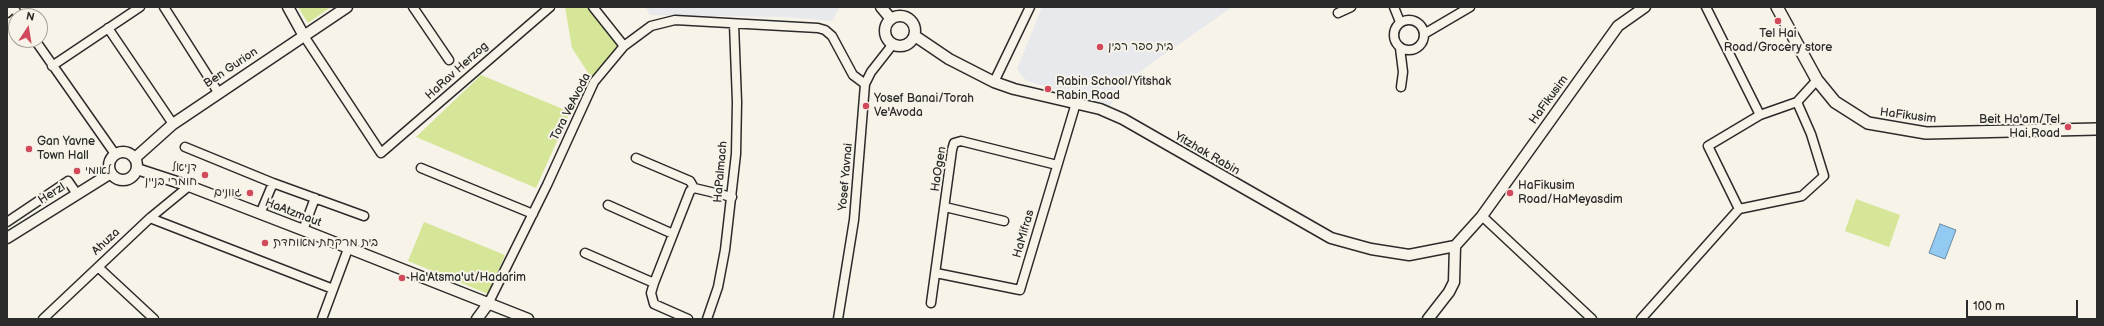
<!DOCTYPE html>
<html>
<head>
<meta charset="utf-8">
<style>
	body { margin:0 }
	#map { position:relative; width:2104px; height:326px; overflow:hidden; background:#f7f3e8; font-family:"Balsamiq Sans",sans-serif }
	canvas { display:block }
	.frame { position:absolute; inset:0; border:8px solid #2b2b2b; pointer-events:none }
	.north { position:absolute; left:8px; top:8px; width:40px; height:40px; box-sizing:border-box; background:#f7f3e8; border:1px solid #a5a39c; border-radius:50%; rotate:12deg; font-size:11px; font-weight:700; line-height:16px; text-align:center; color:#2b2b2b }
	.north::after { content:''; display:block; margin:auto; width:14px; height:18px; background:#d1495b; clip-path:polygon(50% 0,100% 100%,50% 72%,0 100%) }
	.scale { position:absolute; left:1966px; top:300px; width:112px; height:18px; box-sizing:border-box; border:2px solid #2b2b2b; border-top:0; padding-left:5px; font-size:12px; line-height:14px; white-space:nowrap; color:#2b2b2b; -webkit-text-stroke:3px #f7f3e8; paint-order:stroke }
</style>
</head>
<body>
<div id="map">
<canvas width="2104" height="326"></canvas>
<div class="frame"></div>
<div class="north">N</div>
<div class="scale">100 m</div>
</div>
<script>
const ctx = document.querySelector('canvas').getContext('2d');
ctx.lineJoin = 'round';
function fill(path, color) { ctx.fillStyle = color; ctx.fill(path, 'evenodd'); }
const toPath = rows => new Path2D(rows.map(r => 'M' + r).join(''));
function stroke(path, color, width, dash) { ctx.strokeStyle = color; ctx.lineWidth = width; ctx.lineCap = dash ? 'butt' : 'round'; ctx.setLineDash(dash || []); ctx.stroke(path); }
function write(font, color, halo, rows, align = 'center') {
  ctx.font = font + ' "Balsamiq Sans","Playpen Sans Hebrew",sans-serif'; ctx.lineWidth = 4; ctx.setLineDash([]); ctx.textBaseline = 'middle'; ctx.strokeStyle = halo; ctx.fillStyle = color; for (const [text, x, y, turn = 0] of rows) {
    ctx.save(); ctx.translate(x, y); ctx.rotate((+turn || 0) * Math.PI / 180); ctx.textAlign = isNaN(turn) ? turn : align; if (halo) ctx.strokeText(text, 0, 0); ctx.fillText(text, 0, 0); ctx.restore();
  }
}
fill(toPath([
	[645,7,840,7,832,21,786,17,650,15],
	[1042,7,1232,7,1128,80,1109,107,1027,81,1020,74,1017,69]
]), '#e7e9ed');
fill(toPath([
	[298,7,331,7,308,23],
	[565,7,593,7,624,46,594,82,572,48],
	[481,75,570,112,536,188,416,137],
	[1856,199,1900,215,1889,247,1845,231],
	[424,222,505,255,488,294,408,261]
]), '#d6e699');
const water = toPath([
	[1940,224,1956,230,1945,259,1929,253,1940,224]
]);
fill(water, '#93caf1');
stroke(water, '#698aa2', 1);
const minor = toPath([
	[13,7,19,16],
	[164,7,218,92],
	[413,7,449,60],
	[593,7,624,46],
	[1394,7,1400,22],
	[1706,7,1760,115],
	[7,13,13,7],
	[1338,13,1351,7],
	'1394 35a15 15 0 1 1 30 0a15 15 0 1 1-30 0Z',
	[108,28,173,124],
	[1424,34,1470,7],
	[304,36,381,153,550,7],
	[35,40,115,154],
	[1400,48,1403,72,1401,87],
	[52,66,140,7],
	[994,82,1030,7],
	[185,147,273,183,364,216],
	[636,158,690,181,694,188],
	[421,168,533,214],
	[608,205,673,234],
	[945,207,1004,221],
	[1739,209,1708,146,1760,115,1797,102,1817,80],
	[260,214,273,183],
	[1482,216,1592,319],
	[150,218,333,289],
	[7,222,68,181,77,194],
	[303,230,315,198],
	[585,253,654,283],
	[98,267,154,319],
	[936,273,1020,290,1076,103],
	[931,303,952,150,954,143,961,141,1057,165],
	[488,304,547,185,594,82,624,46,651,26,675,20,818,28,825,30,832,36,853,75,865,84],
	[43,319,150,218,189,186],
	[322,319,348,249],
	[688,319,654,304,651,293,654,283,690,191,694,188,732,197],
	[707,319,718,287,725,250,736,154,737,102,734,24],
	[838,319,854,220,865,84,871,72,893,44],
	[1641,319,1739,209,1802,196,1824,176,1811,134,1797,102]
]);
const tertiary = toPath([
	[288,7,304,36],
	[881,7,891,19],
	'885 31a15 15 0 1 1 30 0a15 15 0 1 1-30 0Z',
	[915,36,949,59,994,82,1014,89,1100,109,1123,119,1331,238,1371,249,1409,255,1455,246,1482,216,1618,26,1645,7],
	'109 166a14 14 0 1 1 28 0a14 14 0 1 1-28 0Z',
	[135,158,173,124,347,7],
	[137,169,189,186,303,230,528,319],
	[7,238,111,173],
	[477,319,488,304],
	[1428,319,1449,292,1454,282,1455,246]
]);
const secondary = toPath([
	[1777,7,1817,80,1835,102,1868,123,1926,133,2097,129]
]);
stroke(minor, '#2b2b2b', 11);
stroke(tertiary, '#2b2b2b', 13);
stroke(secondary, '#2b2b2b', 14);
stroke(minor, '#f7f3e8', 8);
stroke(tertiary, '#f7f3e8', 10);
stroke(secondary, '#f7f3e8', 11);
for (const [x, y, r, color] of [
	[1778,21,4,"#d1495b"],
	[1100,47,4,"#d1495b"],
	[1048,89,4,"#d1495b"],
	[866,106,4,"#d1495b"],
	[2068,127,4,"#d1495b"],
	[29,149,4,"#d1495b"],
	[77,171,4,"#d1495b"],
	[205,175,4,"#d1495b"],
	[250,193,4,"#d1495b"],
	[1510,193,4,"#d1495b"],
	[265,243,4,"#d1495b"],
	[402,278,4,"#d1495b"]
]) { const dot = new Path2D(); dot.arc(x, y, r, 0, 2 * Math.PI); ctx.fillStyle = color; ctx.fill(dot); stroke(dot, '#f7f3e8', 1.5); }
write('12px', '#2b2b2b', '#f7f3e8', [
	["Tel Hai",1778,34,"center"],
	["Road/Grocery store",1778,48,"center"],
	["בית ספר רבין",1108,47],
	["Rabin School/Yitshak",1056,82],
	["Rabin Road",1056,96],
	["Yosef Banai/Torah",874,99],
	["Ve'Avoda",874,113],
	["Beit Ha'am/Tel",2060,120,"right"],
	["Hai Road",2060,134,"right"],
	["Gan Yavne",37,142],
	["Town Hall",37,156],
	["דניאל",197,168,"right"],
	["חומרי בניין",197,182,"right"],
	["לאומי",85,171],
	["HaFikusim",1518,186],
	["Road/HaMeyasdim",1518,200],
	["גוונים",242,193,"right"],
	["בית מרקחת מאוחדת",273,243],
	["Ha'Atsma'ut/Hadarim",410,278]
], 'left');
write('12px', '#2b2b2b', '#f7f3e8', [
	["Ben Gurion",231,68,-34],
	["HaRav Herzog",457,71,-42],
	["HaFikusim",1549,100,-54],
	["Tora VeAvoda",571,107,-63],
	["HaFikusim",1908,116,7],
	["Yitzhak Rabin",1207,154,30],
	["HaOgen",939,169,-81],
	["HaPalmach",721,172,-85],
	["Yosef Yavnai",846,177,-85],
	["Herzl",52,194,-32],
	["HaAtzmaut",293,213,21],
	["HaMifras",1024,234,-74],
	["Ahuza",106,242,-43]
]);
</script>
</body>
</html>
